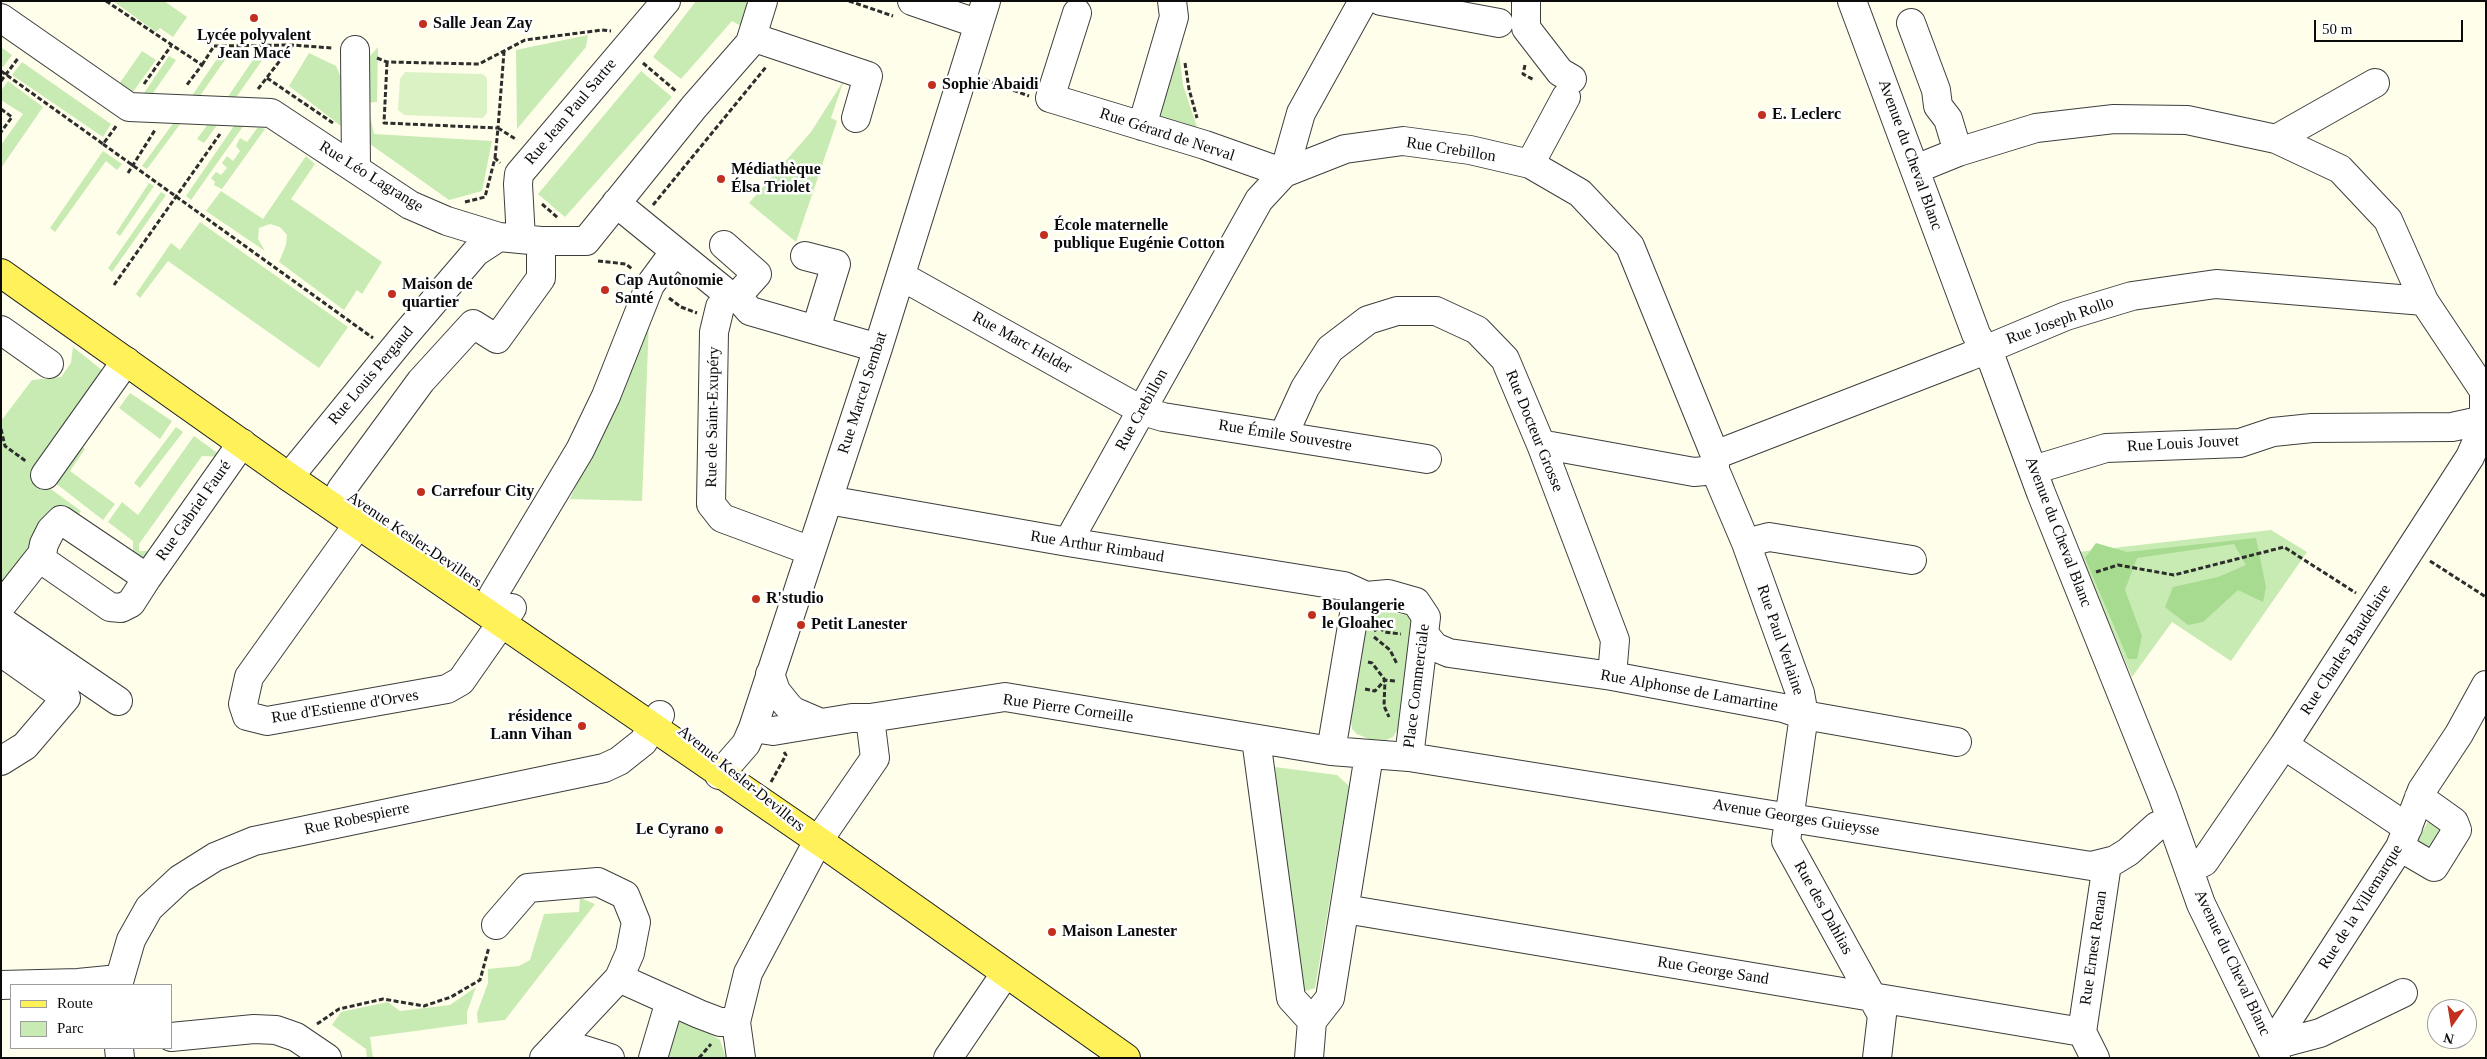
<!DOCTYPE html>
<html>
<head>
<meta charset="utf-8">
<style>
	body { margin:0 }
	#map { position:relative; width:2487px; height:1059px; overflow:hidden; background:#fffeea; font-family:Georgia,serif }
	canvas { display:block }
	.frame { position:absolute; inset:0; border:2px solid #0b0b0b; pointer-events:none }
	.legend { position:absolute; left:10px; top:984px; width:162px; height:65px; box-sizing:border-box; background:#fff; border:1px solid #9d9d9d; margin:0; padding:6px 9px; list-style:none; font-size:15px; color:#0b0b0b }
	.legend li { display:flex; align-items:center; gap:10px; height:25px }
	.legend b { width:25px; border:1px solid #9d9d9d }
	.north { position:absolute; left:2427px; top:999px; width:50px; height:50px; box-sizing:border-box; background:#fff; border:1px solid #9d9d9d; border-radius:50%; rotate:193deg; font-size:14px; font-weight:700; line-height:20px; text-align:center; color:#0b0b0b }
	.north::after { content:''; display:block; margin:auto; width:18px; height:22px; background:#c22f1d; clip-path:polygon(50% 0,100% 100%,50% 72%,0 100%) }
	.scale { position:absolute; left:2314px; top:20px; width:149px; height:22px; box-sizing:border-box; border:2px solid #0b0b0b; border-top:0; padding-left:6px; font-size:15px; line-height:18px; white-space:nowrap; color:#0b0b0b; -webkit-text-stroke:4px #fff; paint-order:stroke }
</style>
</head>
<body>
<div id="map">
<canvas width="2487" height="1059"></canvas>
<div class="frame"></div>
<ul class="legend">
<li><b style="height:6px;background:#fff15a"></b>Route</li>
<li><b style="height:14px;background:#c7ebb2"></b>Parc</li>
</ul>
<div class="north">N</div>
<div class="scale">50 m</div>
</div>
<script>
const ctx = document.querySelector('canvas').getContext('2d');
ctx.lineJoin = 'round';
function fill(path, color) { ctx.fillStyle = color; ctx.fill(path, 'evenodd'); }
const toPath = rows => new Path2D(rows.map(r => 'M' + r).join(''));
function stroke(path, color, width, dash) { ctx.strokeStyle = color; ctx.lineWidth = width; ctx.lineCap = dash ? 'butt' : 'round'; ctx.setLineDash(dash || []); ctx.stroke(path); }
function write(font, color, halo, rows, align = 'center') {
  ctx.font = font + ' Georgia,serif'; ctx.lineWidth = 5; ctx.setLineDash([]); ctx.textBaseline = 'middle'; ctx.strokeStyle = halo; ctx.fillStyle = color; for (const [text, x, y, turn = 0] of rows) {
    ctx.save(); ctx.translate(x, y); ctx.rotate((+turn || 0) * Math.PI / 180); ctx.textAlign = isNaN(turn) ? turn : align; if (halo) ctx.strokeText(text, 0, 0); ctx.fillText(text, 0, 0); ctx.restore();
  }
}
fill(toPath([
	[113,1,164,1,187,17,173,37,160,28,156,32],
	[696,1,753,1,748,30,732,21,681,79,653,57],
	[588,35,586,47,517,129,516,50],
	[1178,46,1183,85,1197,127,1196,132,1160,121,1157,111,1159,100,1164,100,1177,59,1172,56],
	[1,47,12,55,3,67,1,66],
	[378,47,377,102,361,103,362,65],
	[142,51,156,60,130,96,117,87],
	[259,51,268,52,230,106,223,104],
	[309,53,336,66,343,82,345,129,289,86],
	[169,56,176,60,147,102,138,102],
	[227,57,195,103,187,103,217,59],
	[22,62,111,124,103,137,12,75],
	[641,71,672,97,565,217,538,194],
	[844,80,831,118,837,121,796,242,749,203,811,132],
	[8,81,43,107,1,168,1,145,23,114,1,100,1,91],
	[369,111,374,134,492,141,482,191,449,200,363,139,363,120],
	[186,116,147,169,142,166,177,118],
	[213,117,223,117,204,143,197,139],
	[249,118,191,200,186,196,238,120],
	[258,127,265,129,222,189,214,185,215,182,211,178,216,172,221,175,227,168,222,163,227,156,233,161,240,151,236,146,240,138,247,142],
	[103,151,122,164,117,170,106,161,55,232,50,228],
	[306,156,315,164,291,199,382,262,362,294,357,290,344,310,279,262,286,245,287,235,280,227,270,224,259,228,258,239,265,251,206,211,221,191,263,219],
	[149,183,154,186,120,236,116,233],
	[161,192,166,195,112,272,108,268],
	[200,222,348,327,319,368,168,261,140,298,136,294,171,243,180,250],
	[649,320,642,501,570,499],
	[73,347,107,374,48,487,81,511,77,517,58,506,1,589,1,421,32,380,61,377,71,363],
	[130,393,172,421,160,439,119,408],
	[176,427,183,432,140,488,134,483],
	[194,436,223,457,202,456,139,544,139,551,158,551,151,561,133,560,133,541,108,522,122,502,138,515],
	[81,446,85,449,70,471,115,504,103,520,49,478],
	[2271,530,2307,552,2231,661,2172,622,2132,677,2078,552],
	[1376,609,1410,616,1414,620,1399,727,1393,737,1386,740,1369,739,1357,734,1352,729,1351,720,1367,617],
	[1275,767,1337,775,1349,786,1315,988,1306,991,1298,985],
	[2429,820,2446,826,2433,856,2414,846],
	[580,898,595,904,505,1020,478,1023,477,1013,488,983,488,969,519,966,530,960,544,914,579,912],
	[476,987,467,1012,467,1024,370,1037,373,1058,367,1058,366,1049,332,1025,341,1012,388,1002,400,1011,450,1005],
	[675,1014,720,1040,726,1058,662,1058]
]), '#c7ebb2');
fill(toPath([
	[2256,538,2266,587,2263,602,2238,590,2203,622,2188,625,2165,607,2173,587,2218,577,2246,565,2234,544,2137,558,2125,590,2142,636,2137,659,2128,659,2085,558,2096,543,2127,552]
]), '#a7dc90');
fill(toPath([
	[405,72,483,74,487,78,487,113,483,118,404,115,398,110,400,79]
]), '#dbf2c4');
const minor = toPath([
	[912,1,979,24],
	[1381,1,1499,23],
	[1526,1,1526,28,1560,72,1572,79],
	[1852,1,1976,334,1993,363,2041,493,2163,797,2201,904,2276,1058],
	[1077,13,1050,98,1205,145,1284,173,1301,113,1363,1],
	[1,18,129,107,271,113,410,205,447,221,499,237,541,241,586,241,694,107,750,43,763,1],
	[1911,23,1936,90,1938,106,1948,119,1958,152],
	[752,37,868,76,856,118],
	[355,50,356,168],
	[1142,126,1174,17,1172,1],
	[2276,139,2340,169,2388,220,2424,301,2484,391,2484,420],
	[1530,164,1566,97],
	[1916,169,1958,152,2036,128,2114,119,2187,120,2276,139,2375,83],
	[616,203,723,290],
	[521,239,518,184,519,174,666,1],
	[724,245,757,274,740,293],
	[805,256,836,264,816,329],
	[901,276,1143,411,1163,417,1427,459],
	[742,302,750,311,878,348],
	[720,307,714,332,711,504,722,518,811,551],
	[1,330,49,364],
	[1283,436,1305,388,1330,349,1368,320,1397,311,1436,311,1477,330,1505,359,1542,447,1615,640,1612,676],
	[1542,447,1551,446,1694,472,1715,470],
	[1715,455,1968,357,2066,316,2132,296,2216,284,2424,301],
	[2033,470,2106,448,2240,443,2273,432,2312,428,2452,427,2484,420],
	[45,475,126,361],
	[289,477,405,335,476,252,499,237],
	[341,490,421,381,473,324,497,339,541,278,541,241],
	[828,500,1068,542,1344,586,1366,596],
	[359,523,249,677,243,704,247,716,267,721,447,689,461,681,512,608],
	[1068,542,1259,200,1284,173,1345,149,1403,141,1470,150,1530,164,1580,193,1630,246,1715,455,1715,470,1746,543,1800,693,1804,715,1786,841,1882,1015,1877,1058],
	[1746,543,1769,537,1912,560],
	[147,578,61,520,51,530,44,544,42,554,45,562,110,607,121,608,131,603,147,578,242,443],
	[493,595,580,450,606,396,650,285,675,251],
	[1,606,42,554],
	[1,621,118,701],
	[1425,635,1435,647,1449,653,1612,676,1783,708,1804,715,1957,742],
	[1,652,66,698,25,746,1,761],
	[770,674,776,691,788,706,793,711,821,723],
	[753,728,773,731,852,718,870,718,1005,697,1331,751,1409,757,2091,866,2115,860,2128,852,2157,826,2171,822],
	[1256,739,1291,998,1312,1021],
	[2284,745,2408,828],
	[1331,751,1354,614,1366,596,1388,594,1416,602,1426,617,1409,757],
	[719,775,746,744,753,728,878,348,986,1],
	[2400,847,2434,867,2457,830,2454,822,2419,797],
	[2189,869,2204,862,2284,745,2470,457,2486,420],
	[1345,909,2082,1032],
	[496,925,528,888,598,882,625,895,636,922,630,953,619,978],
	[1,985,78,983,119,979],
	[118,985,131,940,149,908,180,879,215,857,254,841,604,768,619,761,643,742,660,715],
	[2082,1032,2107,864],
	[2082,1032,2095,1058],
	[171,1037,254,1029,276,1030,296,1037,327,1058],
	[559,1042,610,1058],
	[2271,1046,2400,847,2422,790,2459,734,2486,685],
	[2271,1046,2320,1033,2403,993],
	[119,1048,120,1058],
	[544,1058,619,978,699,1014,720,1022,736,1022],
	[653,1058,670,1001],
	[741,1058,736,1022,748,973,818,841,875,758,870,718],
	[948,1058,1005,974],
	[1309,1058,1312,1021,1330,998,1369,755]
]);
const major = toPath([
	[1,273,289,477,829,848,1126,1058]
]);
stroke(minor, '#3e3e3e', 30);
stroke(major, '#1c1c1c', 30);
stroke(toPath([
	[106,1,202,65,186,86],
	[849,1,893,16],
	[377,58,387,62,479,64,525,40,602,30,611,31],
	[387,62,384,123,498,128,504,52],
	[643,63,677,92],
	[1185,63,1189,89,1197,118],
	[202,65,214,46,291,45],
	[1525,65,1523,74,1534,80],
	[1,71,103,144,117,125],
	[267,78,333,123],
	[985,80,1029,96],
	[1,81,19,57],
	[144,84,171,46],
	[258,89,292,45,332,48],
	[1,109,12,117,1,132],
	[103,144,373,338],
	[495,158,498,128,517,140],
	[128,173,155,130],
	[465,202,485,197,495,158,500,163],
	[542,204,558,218],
	[653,205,766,67],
	[598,261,626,264,633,270],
	[114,285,220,134],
	[669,298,681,307,697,313],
	[1,429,5,446,27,462],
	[2430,561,2486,597],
	[2096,572,2118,565,2174,575,2284,547,2356,593],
	[1374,631,1380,627,1384,632,1401,634],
	[1374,637,1390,650,1397,664],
	[1368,662,1372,663,1385,680,1384,706,1389,717],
	[1365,689,1375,691,1385,680,1396,681],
	[771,782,786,755,784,752],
	[317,1024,339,1009,383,999,424,1006,451,997,480,980,489,947],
	[699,1058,711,1044]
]), '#2d2d2d', 3, [5, 2.5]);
stroke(minor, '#fff', 28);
stroke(major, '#fff15a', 28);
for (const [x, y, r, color] of [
	[254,18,5,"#c22f1d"],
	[423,24,5,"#c22f1d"],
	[932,85,5,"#c22f1d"],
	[1762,115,5,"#c22f1d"],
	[721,179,5,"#c22f1d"],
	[1044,235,5,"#c22f1d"],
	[605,290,5,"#c22f1d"],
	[392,294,5,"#c22f1d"],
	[421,492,5,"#c22f1d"],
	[756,599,5,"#c22f1d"],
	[1312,615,5,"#c22f1d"],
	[801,625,5,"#c22f1d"],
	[582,726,5,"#c22f1d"],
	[719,830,5,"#c22f1d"],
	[1052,932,5,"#c22f1d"]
]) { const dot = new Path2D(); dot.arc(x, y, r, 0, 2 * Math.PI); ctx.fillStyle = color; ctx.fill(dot); stroke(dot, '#fff', 2); }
write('bold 16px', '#0b0b0b', '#fff', [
	["Salle Jean Zay",433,24],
	["Lycée polyvalent",254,36,"center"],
	["Jean Macé",254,54,"center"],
	["Sophie Abaidi",942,85],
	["E. Leclerc",1772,115],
	["Médiathèque",731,170],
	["Élsa Triolet",731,188],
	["École maternelle",1054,226],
	["publique Eugénie Cotton",1054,244],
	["Cap Autonomie",615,281],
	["Santé",615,299],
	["Maison de",402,285],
	["quartier",402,303],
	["Carrefour City",431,492],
	["R'studio",766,599],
	["Boulangerie",1322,606],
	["le Gloahec",1322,624],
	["Petit Lanester",811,625],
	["résidence",572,717,"right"],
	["Lann Vihan",572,735,"right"],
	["Le Cyrano",709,830,"right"],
	["Maison Lanester",1062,932]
], 'left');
write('16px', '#0b0b0b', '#fff', [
	["Rue Jean Paul Sartre",571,112,-50],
	["Rue Gérard de Nerval",1167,135,18],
	["Rue Crebillon",1451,150,9],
	["Avenue du Cheval Blanc",1910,155,70],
	["Rue Léo Lagrange",371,177,32],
	["Rue Joseph Rollo",2060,321,-20],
	["Rue Marc Helder",1022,343,29],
	["Rue Louis Pergaud",371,376,-50],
	["Rue Marcel Sembat",863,393,-72],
	["Rue Crebillon",1142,410,-61],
	["Rue de Saint-Exupéry",713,417,-89],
	["Rue Docteur Grosse",1534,431,68],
	["Rue Émile Souvestre",1285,436,9],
	["Rue Louis Jouvet",2183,444,-3],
	["Rue Gabriel Fauré",194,511,-55],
	["Avenue du Cheval Blanc",2058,532,69],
	["Avenue Kesler-Devillers",414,540,34],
	["Rue Arthur Rimbaud",1097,547,9],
	["Rue Paul Verlaine",1780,640,71],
	["Rue Charles Baudelaire",2346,650,-57],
	["Place Commerciale",1417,686,-83],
	["Rue Alphonse de Lamartine",1689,691,10],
	["Rue d'Estienne d'Orves",345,707,-9],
	["Rue Pierre Corneille",1068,709,8],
	["Avenue Kesler-Devillers",741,779,39],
	["Avenue Georges Guieysse",1796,818,9],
	["Rue Robespierre",357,819,-12],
	["Rue de la Villemarque",2361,907,-58],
	["Rue des Dahlias",1823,908,61],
	["Rue Ernest Renan",2094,948,-82],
	["Avenue du Cheval Blanc",2232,963,65],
	["Rue George Sand",1713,971,9]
]);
</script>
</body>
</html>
